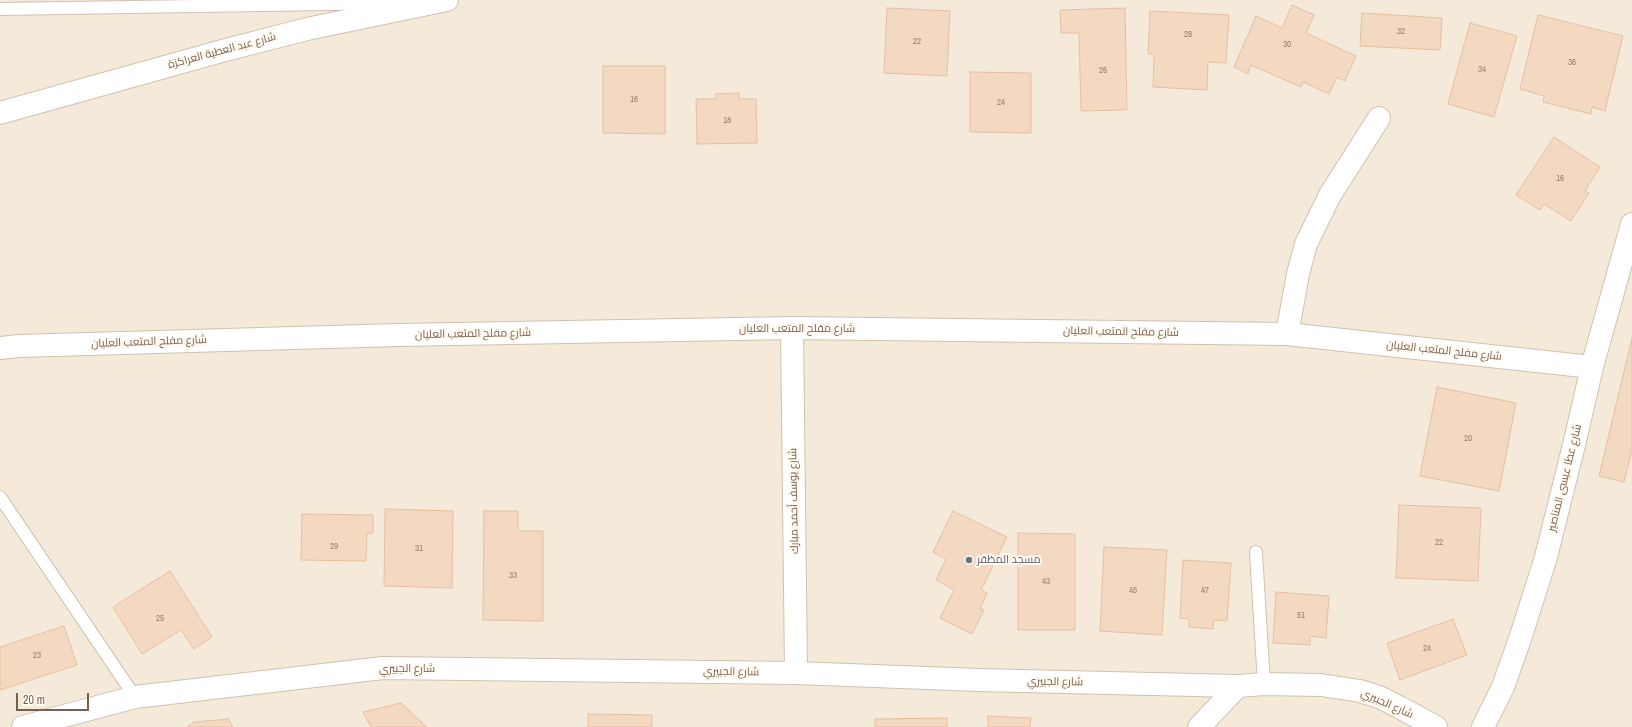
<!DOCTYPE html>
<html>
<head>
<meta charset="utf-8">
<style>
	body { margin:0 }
	#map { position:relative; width:1632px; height:727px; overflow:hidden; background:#fdf7eb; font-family:"Archivo Narrow",sans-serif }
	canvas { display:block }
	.scale { position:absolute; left:16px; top:693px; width:73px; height:18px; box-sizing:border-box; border:2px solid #7a5f4c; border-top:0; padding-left:5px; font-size:12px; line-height:14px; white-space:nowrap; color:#7a5f4c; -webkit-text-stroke:3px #fffbf2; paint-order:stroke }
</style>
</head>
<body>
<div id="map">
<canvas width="1632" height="727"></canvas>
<div class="scale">20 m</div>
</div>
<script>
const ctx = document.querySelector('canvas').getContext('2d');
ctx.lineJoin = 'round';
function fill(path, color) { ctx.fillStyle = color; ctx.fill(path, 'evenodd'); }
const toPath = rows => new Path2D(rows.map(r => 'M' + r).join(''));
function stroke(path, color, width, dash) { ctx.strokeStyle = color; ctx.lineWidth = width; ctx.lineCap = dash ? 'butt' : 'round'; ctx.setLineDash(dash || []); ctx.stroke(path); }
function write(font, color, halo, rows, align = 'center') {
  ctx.font = font + ' "Archivo Narrow",Cairo,sans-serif'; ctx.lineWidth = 4; ctx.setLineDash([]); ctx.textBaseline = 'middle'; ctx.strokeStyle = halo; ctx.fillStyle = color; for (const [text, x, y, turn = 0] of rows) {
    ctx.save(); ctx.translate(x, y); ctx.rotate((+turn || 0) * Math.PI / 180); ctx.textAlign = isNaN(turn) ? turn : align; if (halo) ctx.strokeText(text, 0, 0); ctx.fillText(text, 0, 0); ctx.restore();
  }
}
fill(toPath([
	[0,0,1632,0,1632,727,0,727]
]), '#f5ead9');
const building = toPath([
	[1292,5,1314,15,1306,33,1356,56,1345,81,1337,77,1329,94,1303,82,1301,87,1251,65,1248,74,1234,67,1256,16,1282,28,1292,5],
	[887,8,950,11,947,76,884,73,887,8],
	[1125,8,1127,110,1081,111,1079,33,1061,33,1060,10,1125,8],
	[1150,11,1229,15,1226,63,1208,62,1207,90,1153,87,1154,54,1148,54,1150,11],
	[1362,13,1442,18,1440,50,1360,46,1362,13],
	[1538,15,1623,36,1605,111,1592,107,1591,114,1543,102,1544,96,1520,89,1538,15],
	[1470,23,1517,36,1494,117,1448,104,1470,23],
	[603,66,665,66,665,134,603,133,603,66],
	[970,72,1031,73,1031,133,970,132,970,72],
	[739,93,739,99,756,99,757,143,697,144,696,99,716,99,715,94,739,93],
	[1554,137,1600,167,1585,191,1589,193,1571,221,1544,204,1540,210,1516,195,1554,137],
	[1632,338,1632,450,1624,482,1599,476,1632,338],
	[1437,387,1516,403,1499,491,1420,476,1437,387],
	[1399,505,1481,508,1478,581,1396,578,1399,505],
	[385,509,453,511,452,588,384,586,385,509],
	[484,511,518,511,518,531,543,531,543,621,483,620,484,511],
	[953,511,1007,537,981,590,987,593,980,609,984,610,972,634,940,618,954,590,936,580,946,559,933,552,953,511],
	[302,514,373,515,373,533,367,533,366,561,301,560,302,514],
	[1018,533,1075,534,1075,630,1018,630,1018,533],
	[1104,547,1167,550,1162,635,1100,631,1104,547],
	[1183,560,1231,563,1227,621,1214,620,1213,629,1189,627,1189,619,1180,618,1183,560],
	[170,571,212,637,194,649,181,630,142,654,113,607,170,571],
	[1276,592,1329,596,1326,638,1310,636,1310,645,1273,643,1276,592],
	[1453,619,1467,655,1400,680,1387,643,1453,619],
	[64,626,77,665,0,690,0,647,64,626],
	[401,703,427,727,371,727,363,712,401,703],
	[588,714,652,715,652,727,588,727,588,714],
	[988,716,1031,718,1030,727,988,727,988,716],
	[947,718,947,727,875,727,875,719,947,718],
	[228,719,233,727,187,727,194,722,228,719]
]);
fill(building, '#f3d8c2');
stroke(building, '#e6c0a2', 1);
const service = toPath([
	[0,9,395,3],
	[0,497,135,697],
	[1256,552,1264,684]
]);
const minor = toPath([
	[0,113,222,51,307,29,447,0],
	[792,328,796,673],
	[1287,334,1298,274,1306,244,1330,195,1379,118],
	[0,348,19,346,398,335,792,328,1287,334,1592,367],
	[23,727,135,697,383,668,796,673,979,680,1238,686,1264,684,1321,685,1360,691,1379,697,1399,707,1436,727],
	[1199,727,1238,686],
	[1483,727,1503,687,1521,636,1546,557,1574,445,1592,367,1632,224]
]);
stroke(service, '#d1c0af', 14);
stroke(minor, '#d1c0af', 24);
stroke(service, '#fff', 12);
stroke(minor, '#fff', 22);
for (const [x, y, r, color] of [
	[969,560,4,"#6b7280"]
]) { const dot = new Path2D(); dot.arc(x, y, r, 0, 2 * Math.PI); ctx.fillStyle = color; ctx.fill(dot); stroke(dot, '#fffbf2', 1.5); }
write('9px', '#987d6a', null, [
	["32",1401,32],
	["28",1188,35],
	["22",917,42],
	["30",1287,45],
	["36",1572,63],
	["34",1482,70],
	["26",1103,71],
	["16",634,100],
	["24",1001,103],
	["18",727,121],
	["16",1560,179],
	["20",1468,439],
	["22",1439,543],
	["29",334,547],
	["31",419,549],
	["33",513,576],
	["43",1046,582],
	["45",1133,591],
	["47",1205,591],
	["51",1301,616],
	["25",160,619],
	["24",1427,649],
	["23",37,656]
]);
write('11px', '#7a5f4c', '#fffbf2', [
	["شارع عبد العطية العراكزة",222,51,-15],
	["شارع مفلح المتعب العليان",797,329],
	["شارع مفلح المتعب العليان",1121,332,1],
	["شارع مفلح المتعب العليان",473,334,-1],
	["شارع مفلح المتعب العليان",149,342,-2],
	["شارع مفلح المتعب العليان",1444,351,6],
	["شارع عطا عيسى المناصير",1565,478,-76],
	["شارع يوسف أحمد مبارك",794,501,-91],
	["شارع الجبيري",407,669],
	["شارع الجبيري",731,672,1],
	["شارع الجبيري",1055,682,1],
	["شارع الجبيري",1387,704,24]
]);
write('11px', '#5b616d', '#fffbf2', [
	["مسجد المظفر",977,560]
], 'left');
</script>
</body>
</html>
